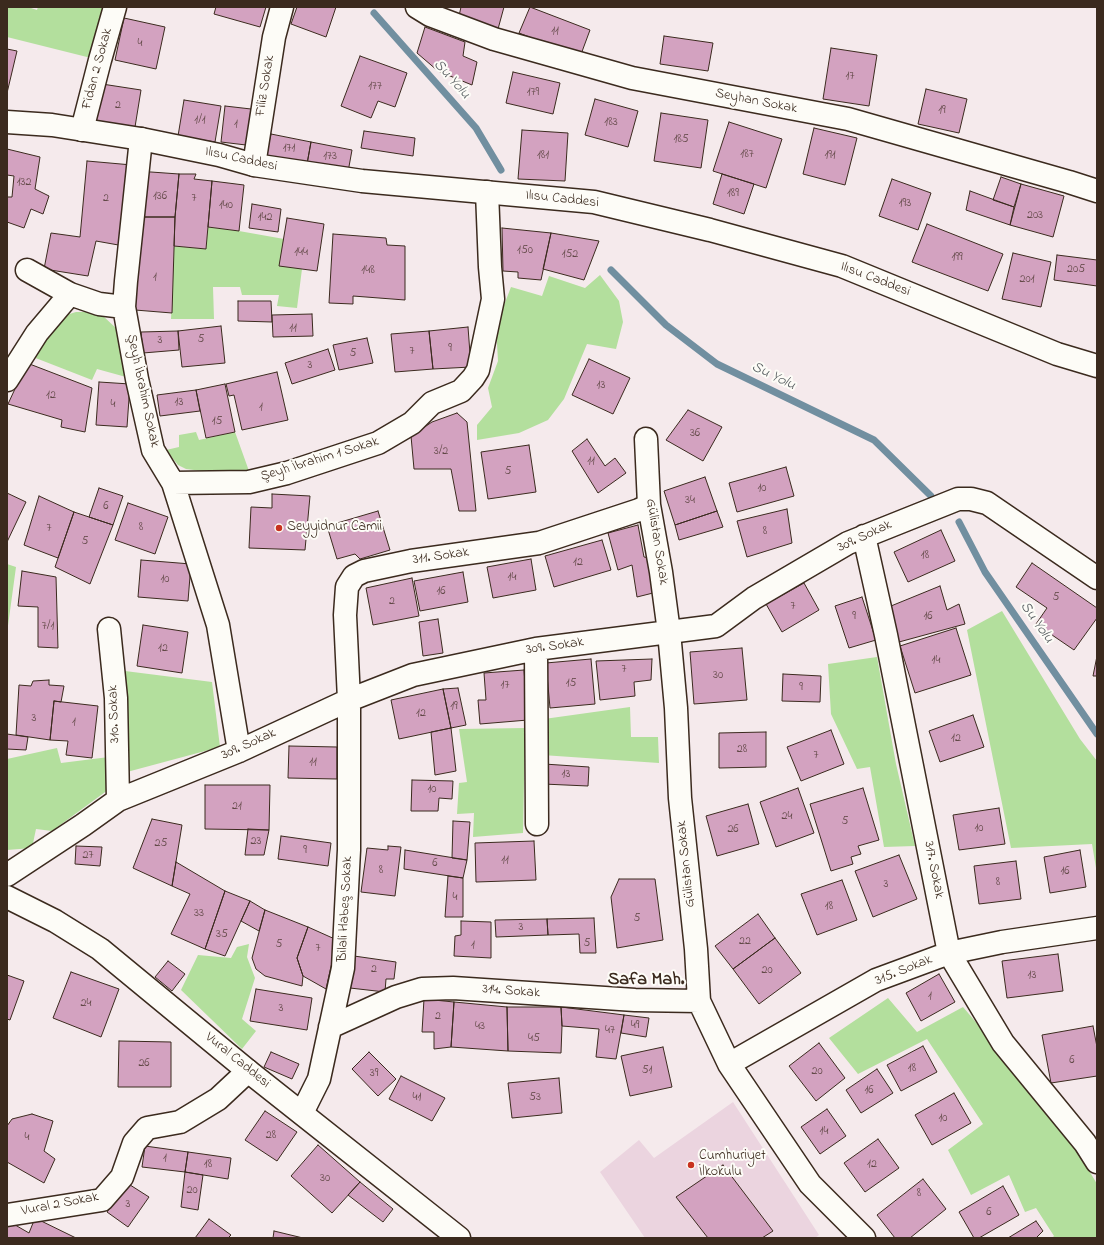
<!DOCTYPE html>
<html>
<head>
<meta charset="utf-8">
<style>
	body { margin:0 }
	#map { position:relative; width:1104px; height:1245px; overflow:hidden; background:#f5eaec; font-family:"Indie Flower",sans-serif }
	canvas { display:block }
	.frame { position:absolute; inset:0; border:8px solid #3b2a1e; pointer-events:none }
</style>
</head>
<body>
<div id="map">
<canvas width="1104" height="1245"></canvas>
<div class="frame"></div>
</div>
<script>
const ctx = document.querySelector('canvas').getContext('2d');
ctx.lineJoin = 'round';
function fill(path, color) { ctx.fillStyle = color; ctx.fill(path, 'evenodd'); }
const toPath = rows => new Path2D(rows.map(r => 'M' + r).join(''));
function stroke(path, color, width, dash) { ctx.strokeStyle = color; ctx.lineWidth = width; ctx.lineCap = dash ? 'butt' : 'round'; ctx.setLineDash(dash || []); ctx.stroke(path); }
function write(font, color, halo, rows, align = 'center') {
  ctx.font = font + ' "Indie Flower",sans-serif'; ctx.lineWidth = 4; ctx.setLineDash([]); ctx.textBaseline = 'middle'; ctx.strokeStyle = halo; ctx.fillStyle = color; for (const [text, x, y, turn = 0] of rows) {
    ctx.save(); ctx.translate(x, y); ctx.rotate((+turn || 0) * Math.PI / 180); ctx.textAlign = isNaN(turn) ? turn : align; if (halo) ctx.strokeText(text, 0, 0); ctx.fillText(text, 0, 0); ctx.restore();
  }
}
fill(toPath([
	[733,1102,819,1235,815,1238,645,1238,600,1172,639,1140,654,1158]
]), '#ebd4df');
fill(toPath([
	[7,7,28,7,37,10,38,7,107,7,91,58,7,37],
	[208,227,239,231,284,239,302,269,297,308,277,306,279,295,242,295,240,287,213,287,214,319,171,319,174,246,206,249],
	[600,275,619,301,623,322,616,349,587,344,564,399,548,420,519,433,477,440,477,425,492,407,488,388,498,361,496,326,511,287,542,296,549,276,585,288],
	[76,312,86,312,102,315,118,330,126,377,97,369,92,380,33,357,63,316],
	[196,432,199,440,235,432,249,471,225,474,186,469,178,465,166,450,179,447,179,435],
	[7,564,16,567,7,633],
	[1002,611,1080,739,1097,761,1097,874,1092,844,1011,848,967,630],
	[877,657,896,764,915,846,884,847,870,767,857,769,831,714,828,664],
	[125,671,212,682,220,747,127,772],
	[630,707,631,737,658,737,659,763,542,755,544,719],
	[525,728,523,833,473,837,474,813,457,814,459,783,467,782,459,729],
	[57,748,61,763,109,757,112,787,52,831,36,829,32,848,7,850,7,759],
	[249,944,247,957,255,978,242,1019,256,1031,242,1049,181,990,198,955,231,958,237,947],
	[888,998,917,1032,963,1007,1002,1053,1049,1112,1084,1162,1097,1184,1097,1238,1052,1238,1054,1236,1036,1208,1025,1212,1009,1175,971,1195,948,1150,983,1124,927,1039,858,1074,829,1038]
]), '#b3df9d');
stroke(toPath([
	[374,13,476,128,501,170],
	[611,270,666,325,717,364,874,440,931,496],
	[959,522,985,572,1097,734]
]), '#718fa0', 7);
const building = toPath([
	[216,7,266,7,260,27,214,14,216,7],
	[297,7,336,7,326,37,291,24,297,7],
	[461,7,504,7,498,29,459,16,461,7],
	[530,7,590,30,580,57,519,33,530,7],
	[124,18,165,27,156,69,115,60,124,18],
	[425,27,465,42,463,56,477,62,472,85,438,71,417,53,425,27],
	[664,36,713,43,708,71,660,64,664,36],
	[831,48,877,55,869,106,823,99,831,48],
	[7,49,17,51,7,93,7,49],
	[360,56,407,73,395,107,378,101,371,118,341,106,360,56],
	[513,72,560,83,553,114,506,103,513,72],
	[102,84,141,90,135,127,96,121,102,84],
	[926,89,967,99,959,133,918,124,926,89],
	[595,99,638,111,628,147,585,135,595,99],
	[184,100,221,106,215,142,178,136,184,100],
	[225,106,251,109,246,145,221,142,225,106],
	[661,113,708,120,701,168,654,161,661,113],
	[729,122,782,139,766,188,713,171,729,122],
	[814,128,857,138,845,185,803,174,814,128],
	[522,130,568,133,565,181,518,179,522,130],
	[364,131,415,138,413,156,361,148,364,131],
	[271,134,311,142,307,164,266,156,271,134],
	[311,142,352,150,348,172,307,164,311,142],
	[7,149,40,157,35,189,49,196,43,214,31,209,24,228,7,222,7,197,12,197,14,176,7,175,7,149],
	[87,161,132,165,124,246,96,241,88,276,44,269,51,233,80,237,87,161],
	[146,172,151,172,179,174,175,217,141,217,146,172],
	[179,174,196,174,194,179,212,181,206,249,174,246,175,217,179,174],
	[722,174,754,184,744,214,713,204,722,174],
	[1001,177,1021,184,1014,207,993,200,1001,177],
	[892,179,931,193,918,230,879,216,892,179],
	[212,181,244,185,239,231,208,227,212,181],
	[1021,184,1064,196,1053,237,1010,225,1021,184],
	[970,191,1014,207,1010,225,966,210,970,191],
	[252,204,281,209,278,232,249,228,252,204],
	[141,217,175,217,172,313,135,310,141,217],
	[287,218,324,224,317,271,279,266,287,218],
	[927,224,1003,254,988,291,912,262,927,224],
	[502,228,551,233,541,280,518,278,518,272,503,271,502,228],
	[551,233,599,241,584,280,543,269,551,233],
	[333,234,386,238,387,245,405,246,405,300,353,296,353,304,329,303,333,234],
	[1013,253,1051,262,1041,307,1002,299,1013,253],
	[1057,255,1097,260,1097,286,1054,280,1057,255],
	[238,301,271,301,272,322,238,321,238,301],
	[312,314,313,336,273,337,272,315,312,314],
	[221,326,225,363,182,367,178,331,221,326],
	[468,327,471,367,433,369,429,331,468,327],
	[178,331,179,350,143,353,141,332,178,331],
	[429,331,433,369,395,372,391,334,429,331],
	[367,338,373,363,339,370,333,345,367,338],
	[328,349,335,370,292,384,285,363,328,349],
	[589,359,630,378,613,414,572,395,589,359],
	[27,363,92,388,85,432,61,427,62,420,8,404,27,363],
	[277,372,288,420,242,430,234,395,229,396,226,384,277,372],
	[99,382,130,384,127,427,96,425,99,382],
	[225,384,235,432,206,438,196,390,225,384],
	[196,390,200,411,160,416,157,395,196,390],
	[688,410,722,427,703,461,666,440,688,410],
	[457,413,467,422,476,511,459,511,451,469,414,469,411,436,432,422,457,413],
	[587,439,605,466,615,458,626,473,598,493,572,451,587,439],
	[529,445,536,492,488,499,481,452,529,445],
	[786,467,794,496,737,512,729,483,786,467],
	[705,477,717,511,675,525,664,491,705,477],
	[99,488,123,496,113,525,89,517,99,488],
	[7,493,26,502,7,542,7,493],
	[272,494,310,496,305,550,249,548,251,507,272,508,272,494],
	[39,496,74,512,58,558,24,545,39,496],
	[128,503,168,517,155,554,115,540,128,503],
	[787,509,792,543,747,557,737,521,787,509],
	[378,511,390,550,360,559,355,554,337,559,327,526,378,511],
	[717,511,723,527,679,540,675,525,717,511],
	[74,512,113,525,90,584,55,567,74,512],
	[638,525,644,557,650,558,653,593,637,597,632,565,618,570,608,533,638,525],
	[941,530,955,561,908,582,894,552,941,530],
	[602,540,611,570,554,587,545,556,602,540],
	[531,559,536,590,493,598,487,567,531,559],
	[141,560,191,564,188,601,138,597,141,560],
	[1032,563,1097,608,1097,618,1074,650,1036,624,1047,608,1016,587,1032,563],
	[22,571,56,577,58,648,38,647,38,607,18,606,22,571],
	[463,572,468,602,420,611,414,581,463,572],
	[412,578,419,616,373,625,366,588,412,578],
	[804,583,819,610,782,632,766,604,804,583],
	[940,586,947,610,959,604,965,624,899,642,891,606,940,586],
	[862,597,876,640,849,648,835,606,862,597],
	[438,619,443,653,423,656,419,622,438,619],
	[143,625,188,632,182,673,137,666,143,625],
	[956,628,971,675,915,693,900,646,956,628],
	[742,648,747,700,694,704,690,652,742,648],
	[1097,656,1097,676,1093,676,1097,656],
	[591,659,595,704,550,708,546,663,591,659],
	[652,659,651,680,634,682,635,696,600,700,596,661,652,659],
	[524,670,528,720,480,724,478,700,486,700,484,673,524,670],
	[783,674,821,676,820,702,782,701,783,674],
	[49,680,49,685,64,686,61,702,54,701,50,740,16,735,19,685,31,686,33,681,49,680],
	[458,688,466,725,451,728,443,689,458,688],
	[443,689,451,728,399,739,391,700,443,689],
	[54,701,98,706,92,758,66,755,68,741,50,740,54,701],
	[973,715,984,747,940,762,929,731,973,715],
	[451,728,456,771,435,775,431,732,451,728],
	[831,730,844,764,801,781,787,747,831,730],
	[766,732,766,767,719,768,719,733,766,732],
	[7,734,28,737,26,750,7,749,7,734],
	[289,746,337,747,337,779,288,778,289,746],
	[544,764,589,767,588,786,543,784,544,764],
	[412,780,453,781,452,799,439,798,438,811,411,811,412,780],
	[205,785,270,785,269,830,205,829,205,785],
	[798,788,814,833,776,847,760,802,798,788],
	[863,788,879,840,858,846,861,854,851,857,853,864,831,871,810,804,863,788],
	[748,804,759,844,717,856,706,816,748,804],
	[999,808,1005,844,959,850,953,815,999,808],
	[152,819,182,825,172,886,133,868,152,819],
	[453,821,470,822,467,860,452,858,453,821],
	[248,829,269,830,264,855,245,855,248,829],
	[281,836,331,843,328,866,278,859,281,836],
	[534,841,536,880,476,882,475,843,534,841],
	[76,846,102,847,100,866,75,864,76,846],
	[388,846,401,847,395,896,361,892,367,848,388,850,388,846],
	[405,850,467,860,463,878,404,869,405,850],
	[1080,850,1086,887,1050,893,1044,857,1080,850],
	[899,855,917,899,873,917,855,871,899,855],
	[1016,861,1021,899,979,904,974,866,1016,861],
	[176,862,225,891,205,949,171,934,190,894,172,886,176,862],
	[448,876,463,878,463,917,445,917,448,876],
	[619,879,655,879,663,940,617,948,611,897,619,879],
	[842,880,857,920,817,935,801,894,842,880],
	[225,891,250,901,225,956,205,949,225,891],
	[250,901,265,910,259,931,241,921,250,901],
	[265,910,308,927,297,958,303,976,302,986,265,976,256,969,252,958,265,910],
	[758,914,775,938,733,969,715,946,758,914],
	[594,918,596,953,580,953,579,934,548,935,547,919,594,918],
	[547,919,548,935,496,937,495,920,547,919],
	[461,921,491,922,491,958,454,956,455,936,461,935,461,921],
	[308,927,337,940,326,989,303,976,297,958,308,927],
	[775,938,801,973,759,1004,733,969,775,938],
	[1058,954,1063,991,1007,998,1002,961,1058,954],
	[354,956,396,962,394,979,386,979,385,992,350,988,354,956],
	[168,961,185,974,172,991,155,977,168,961],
	[71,972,119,989,101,1037,53,1018,71,972],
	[939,974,955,1002,921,1021,906,993,939,974],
	[7,975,24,981,10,1020,7,1019,7,975],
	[256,989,312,998,307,1030,250,1021,256,989],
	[424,999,454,1002,451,1047,434,1049,434,1032,422,1032,424,999],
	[454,1002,507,1007,508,1051,451,1047,454,1002],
	[507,1007,561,1007,562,1026,561,1053,508,1051,507,1007],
	[561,1007,624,1015,616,1059,596,1057,599,1029,562,1026,561,1007],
	[624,1015,649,1018,646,1037,621,1033,624,1015],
	[1093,1026,1097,1047,1097,1076,1051,1083,1042,1035,1093,1026],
	[119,1041,171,1042,171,1087,118,1087,119,1041],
	[819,1043,845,1078,816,1101,789,1066,819,1043],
	[923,1046,937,1072,901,1091,887,1065,923,1046],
	[663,1047,672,1087,630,1096,621,1056,663,1047],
	[271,1052,299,1064,292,1079,264,1067,271,1052],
	[369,1052,396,1079,378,1096,352,1069,369,1052],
	[877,1069,893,1093,861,1113,846,1090,877,1069],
	[401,1076,445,1098,432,1121,389,1099,401,1076],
	[559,1078,562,1113,512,1118,508,1083,559,1078],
	[954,1093,971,1123,932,1145,915,1115,954,1093],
	[827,1109,846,1136,820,1154,801,1127,827,1109],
	[265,1111,297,1132,277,1161,245,1140,265,1111],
	[32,1114,53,1121,44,1151,55,1159,44,1183,7,1162,7,1126,12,1119,32,1114],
	[878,1139,899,1168,865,1192,844,1163,878,1139],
	[318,1145,360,1182,332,1213,291,1176,318,1145],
	[145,1146,188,1152,185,1172,142,1167,145,1146],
	[188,1152,231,1158,228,1179,185,1172,188,1152],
	[723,1165,773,1231,762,1238,708,1238,676,1197,723,1165],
	[185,1172,203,1175,198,1210,181,1207,185,1172],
	[923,1179,946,1209,910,1238,895,1238,877,1215,923,1179],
	[360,1182,393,1209,383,1222,348,1195,360,1182],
	[127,1183,149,1197,128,1227,107,1212,127,1183],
	[1003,1186,1019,1215,979,1238,974,1238,959,1212,1003,1186],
	[35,1218,76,1238,7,1238,7,1226,10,1222,29,1233,35,1218],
	[209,1219,231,1235,228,1238,195,1238,209,1219],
	[1036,1221,1043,1231,1037,1237,1038,1238,1008,1238,1036,1221],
	[274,1231,303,1238,273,1238,274,1231]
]);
fill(building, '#d3a2c0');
stroke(building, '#3b2a1e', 1);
const street = toPath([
	[417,7,430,15,494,39,632,78,848,119,1069,182,1097,191],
	[82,130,100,60,115,7],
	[141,139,126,281,124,307,137,379,153,450,173,483,218,625,239,751],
	[254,165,274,37,282,7],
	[27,270,70,294,99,304,124,307],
	[7,380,37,333,70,294],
	[646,439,649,505,661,572,669,632,676,708,680,798,696,949,699,1001,729,1064,810,1184,864,1238],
	[173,483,249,482,287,473,378,443,412,423,432,403,461,391,473,378,478,370,493,299,490,267,487,192],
	[864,536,886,635,949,953,1003,1043,1085,1143,1097,1162],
	[109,629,116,698,118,800],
	[536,649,537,824],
	[7,875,83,825,118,800,239,751,349,700,413,675,536,649,716,626,754,598,848,543,958,499,971,499,987,503,1097,578],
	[330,1027,396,997,422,989,453,988,635,1000,699,1001],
	[729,1064,876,980,949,953,1002,942,1097,928],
	[302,1113,319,1079,343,968,349,850,349,700,345,615,347,587,354,576,364,571,411,561,539,543,639,510,649,505],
	[7,1215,102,1200,122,1177,134,1143,147,1128,180,1122,218,1099,248,1071]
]);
const secondary = toPath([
	[7,122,52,125,141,139,219,155,254,165,362,181,594,202,710,230,842,266,1057,354,1097,366],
	[7,897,55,921,100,949,248,1071,459,1238]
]);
stroke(street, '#3b2a1e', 25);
stroke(secondary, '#3b2a1e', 25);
stroke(street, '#fdfcf7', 22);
stroke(secondary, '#fdfcf7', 22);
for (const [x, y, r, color] of [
	[279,528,4,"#c8321e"],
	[691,1165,4,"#c8321e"]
]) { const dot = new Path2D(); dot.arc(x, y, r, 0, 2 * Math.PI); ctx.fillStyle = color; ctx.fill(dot); stroke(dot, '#fdfcf7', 1.5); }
write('12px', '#614846', null, [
	["11",555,32],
	["4",140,44],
	["17",850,77],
	["177",375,87],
	["179",533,93],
	["2",118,106],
	["19",942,111],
	["1/1",200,121],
	["183",611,123],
	["1",236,125],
	["185",681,140],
	["171",289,149],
	["187",747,155],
	["181",543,156],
	["191",830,156],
	["173",330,157],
	["132",24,183],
	["189",733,194],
	["136",160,197],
	["2",106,199],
	["7",194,199],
	["193",905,204],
	["140",226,206],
	["203",1035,216],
	["142",265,218],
	["150",525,251],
	["144",301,253],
	["152",570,255],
	["199",957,258],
	["205",1076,270],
	["148",368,271],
	["1",155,278],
	["201",1027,280],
	["11",293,329],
	["5",201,340],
	["3",160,341],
	["9",450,349],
	["7",412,352],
	["5",353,354],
	["3",310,366],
	["13",601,386],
	["12",51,396],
	["13",179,403],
	["4",113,405],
	["1",261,408],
	["15",217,422],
	["36",695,434],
	["3/2",441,452],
	["11",591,462],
	["5",508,472],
	["10",762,489],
	["34",690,501],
	["6",106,507],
	["8",141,528],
	["7",49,529],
	["8",765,532],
	["5",85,542],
	["18",925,556],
	["12",578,563],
	["14",512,578],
	["10",165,580],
	["16",441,592],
	["5",1056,598],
	["2",392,602],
	["7",793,607],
	["9",854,617],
	["16",928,617],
	["7/1",48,627],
	["12",163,649],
	["14",936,661],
	["7",624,670],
	["30",718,676],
	["15",571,684],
	["17",505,686],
	["9",801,688],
	["19",454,707],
	["12",421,714],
	["3",34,719],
	["1",74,723],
	["12",956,739],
	["28",742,750],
	["7",816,756],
	["11",313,763],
	["13",566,775],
	["10",432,790],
	["21",237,807],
	["24",787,817],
	["5",845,822],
	["10",979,829],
	["26",733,830],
	["23",256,842],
	["25",161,844],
	["9",305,851],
	["27",88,856],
	["11",505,861],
	["6",435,864],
	["8",381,871],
	["16",1065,872],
	["8",998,883],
	["3",886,885],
	["4",455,898],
	["18",829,907],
	["33",199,914],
	["5",637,919],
	["3",521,928],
	["35",222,935],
	["22",745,942],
	["5",587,944],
	["5",279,945],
	["1",473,946],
	["7",318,949],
	["2",374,970],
	["20",767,971],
	["13",1032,976],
	["1",930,997],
	["24",86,1004],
	["3",281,1009],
	["2",438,1017],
	["49",635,1026],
	["43",480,1027],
	["47",610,1031],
	["45",534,1039],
	["6",1072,1061],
	["26",144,1064],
	["18",912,1069],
	["51",647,1071],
	["20",817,1072],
	["39",374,1074],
	["16",869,1091],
	["41",417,1098],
	["53",535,1098],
	["10",943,1119],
	["14",824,1132],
	["28",271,1136],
	["4",27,1138],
	["1",165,1159],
	["18",208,1165],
	["12",872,1165],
	["30",325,1179],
	["20",192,1191],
	["8",919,1194],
	["3",128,1205],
	["6",989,1213]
]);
write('14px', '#3b2a1e', '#fdfcf7', [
	["Fidan 2 Sokak",98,69,-75],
	["Filiz Sokak",266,86,-81],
	["Seyhan Sokak",756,102,11],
	["Ilısu Caddesi",241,160,12],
	["Ilısu Caddesi",562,200,6],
	["Ilısu Caddesi",875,280,21],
	["Şeyh İbrahim Sokak",142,391,78],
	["Şeyh İbrahim 1 Sokak",320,460,-17],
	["309. Sokak",865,537,-25],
	["Gülistan Sokak",656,542,81],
	["311. Sokak",441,557,-8],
	["309. Sokak",555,647,-8],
	["310. Sokak",115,714,-92],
	["309. Sokak",249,745,-24],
	["Gülistan Sokak",687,864,-96],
	["317. Sokak",933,870,79],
	["Bilali Habeş Sokak",346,909,-87],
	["315. Sokak",904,971,-22],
	["314. Sokak",511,992,4],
	["Vural Caddesi",237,1061,39],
	["Vural 2 Sokak",60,1205,-11]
]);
write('14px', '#3b2a1e', '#fdfcf7', [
	["Seyyidnur Camii",287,528],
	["Cumhuriyet",699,1157],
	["İlkokulu",699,1173]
], 'left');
write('italic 15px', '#565c5f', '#fdfcf7', [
	["Su Yolu",451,80,48],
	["Su Yolu",773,377,26],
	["Su Yolu",1036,623,55]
]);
write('bold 18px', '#3b2a1e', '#fdfcf7', [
	["Safa Mah.",646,981]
]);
</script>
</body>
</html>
